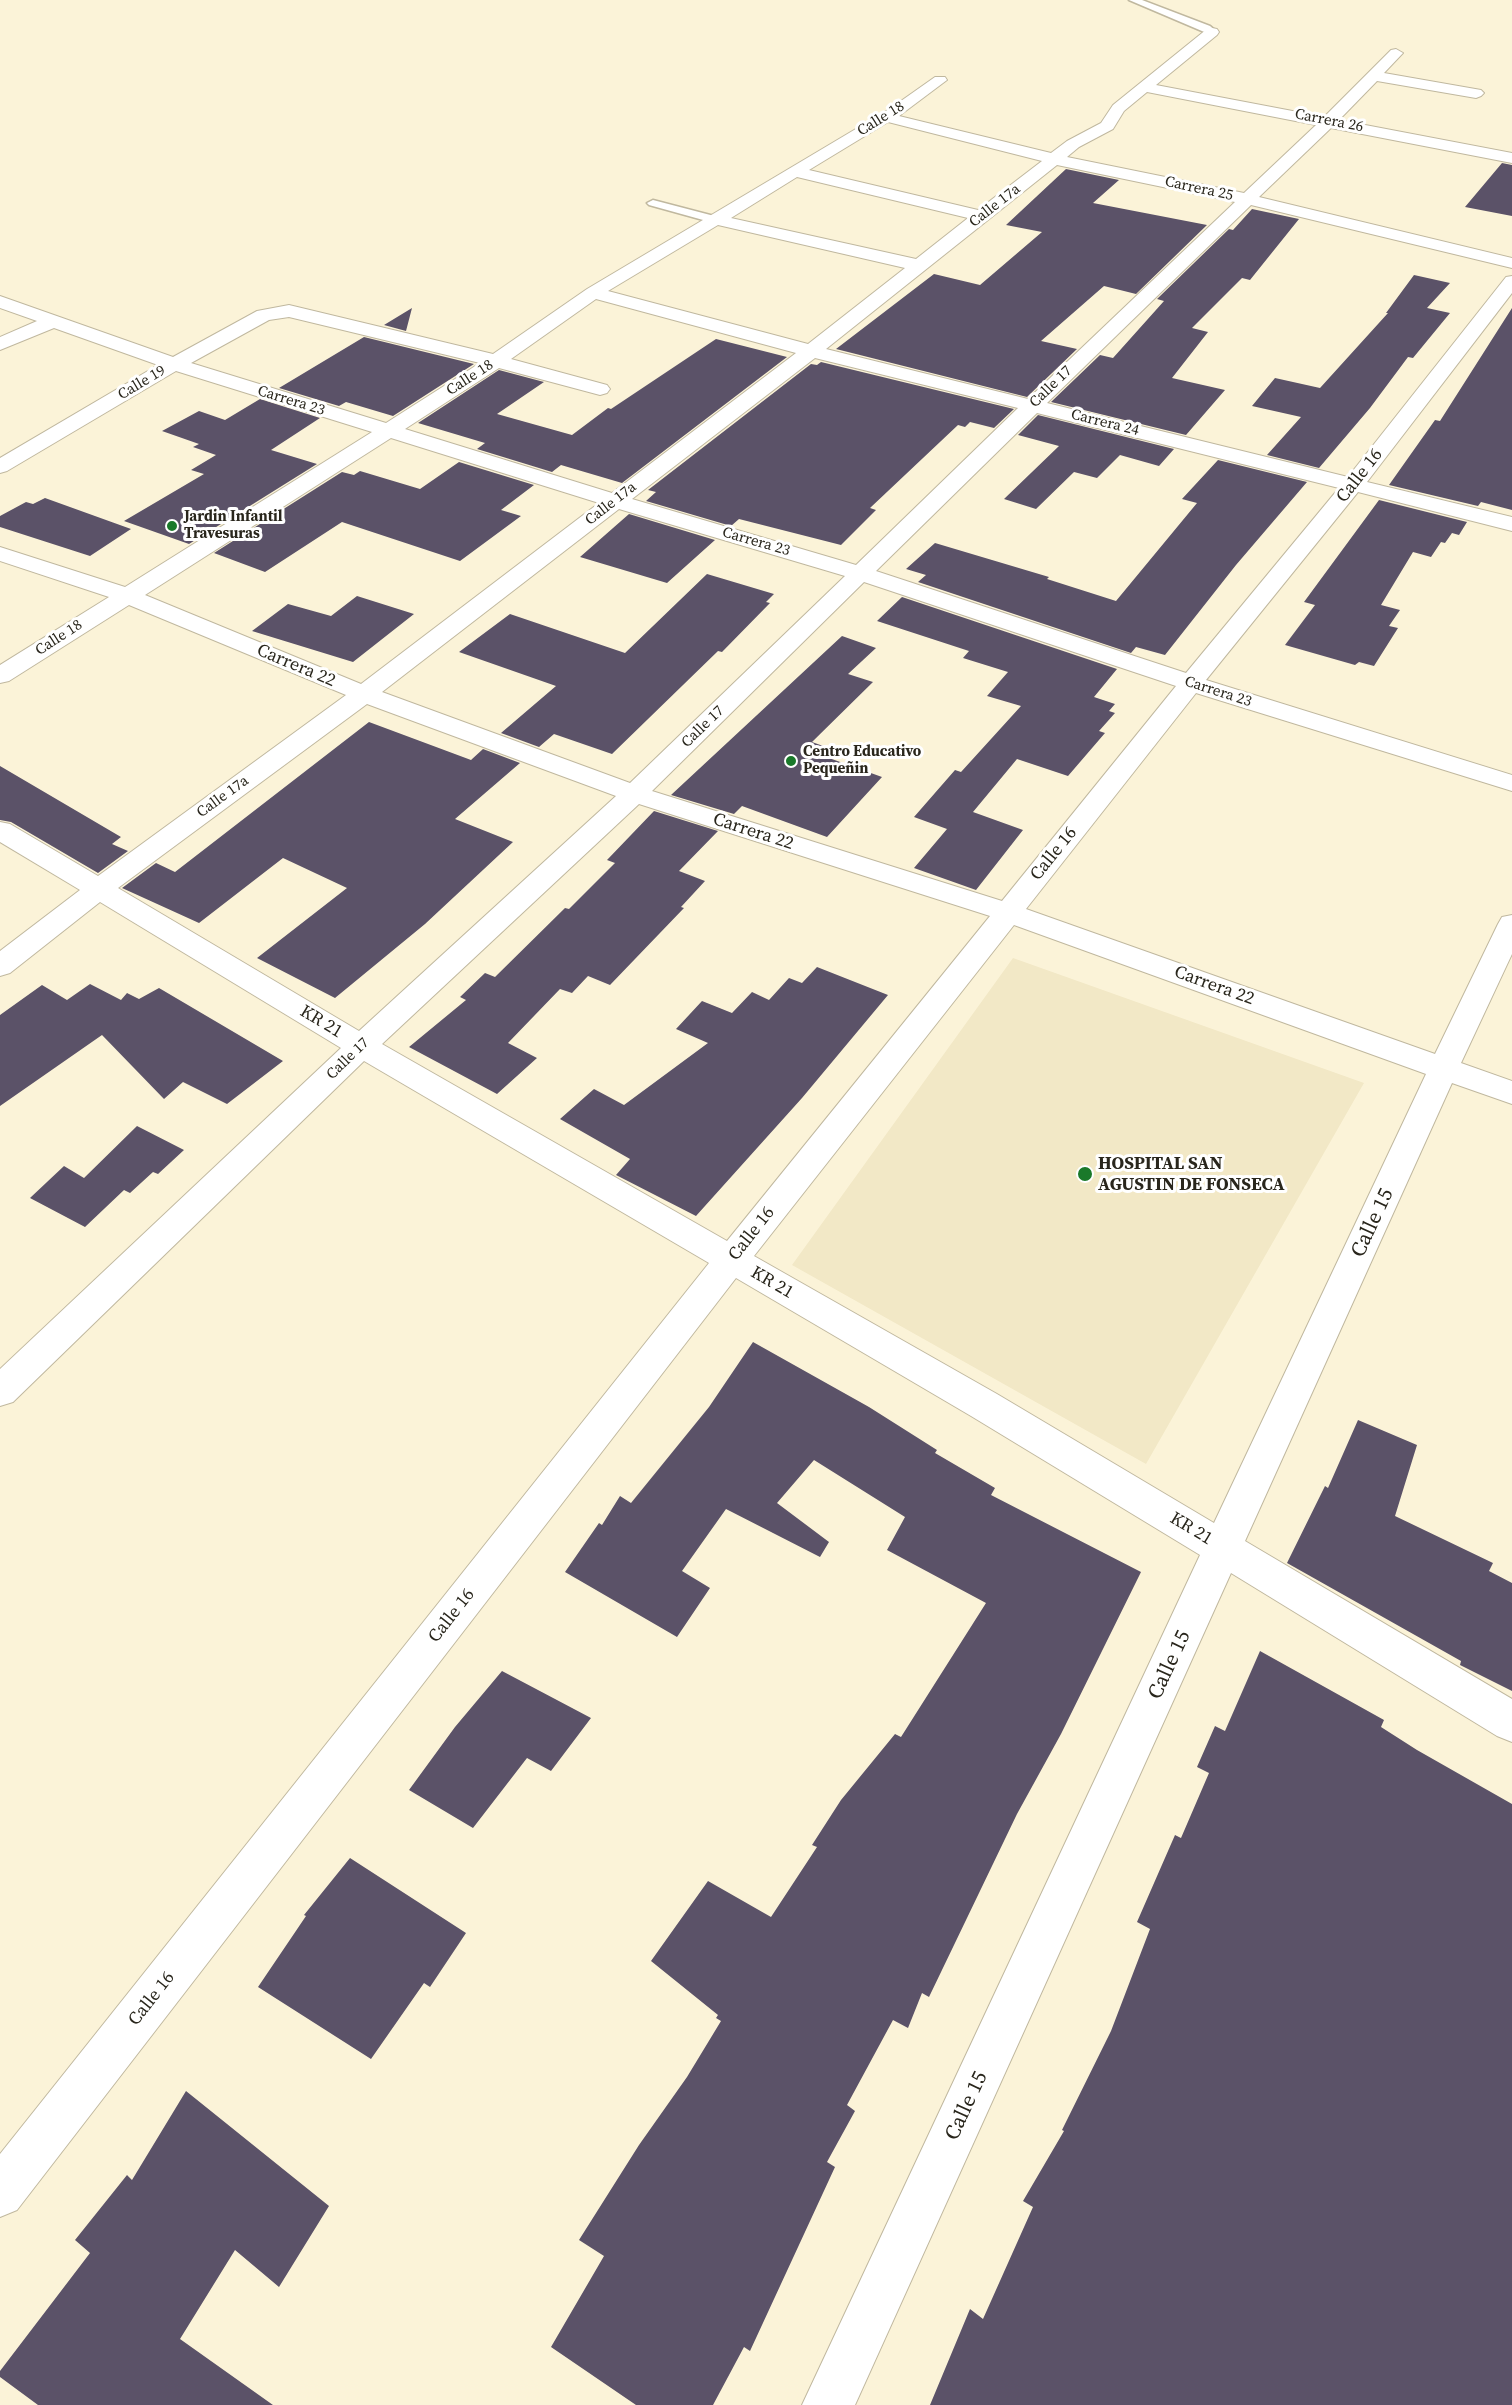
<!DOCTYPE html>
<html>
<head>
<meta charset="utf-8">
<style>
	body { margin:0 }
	canvas { display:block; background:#fbf3d8 }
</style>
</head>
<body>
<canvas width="1512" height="2405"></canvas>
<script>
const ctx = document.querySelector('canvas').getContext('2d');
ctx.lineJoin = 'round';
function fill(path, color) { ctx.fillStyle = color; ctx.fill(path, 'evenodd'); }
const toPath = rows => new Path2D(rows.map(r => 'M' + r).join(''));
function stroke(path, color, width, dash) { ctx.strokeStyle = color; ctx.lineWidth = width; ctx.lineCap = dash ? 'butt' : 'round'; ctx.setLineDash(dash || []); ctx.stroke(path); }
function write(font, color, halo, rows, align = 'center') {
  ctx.font = font + ' "Source Serif 4",serif'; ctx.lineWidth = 6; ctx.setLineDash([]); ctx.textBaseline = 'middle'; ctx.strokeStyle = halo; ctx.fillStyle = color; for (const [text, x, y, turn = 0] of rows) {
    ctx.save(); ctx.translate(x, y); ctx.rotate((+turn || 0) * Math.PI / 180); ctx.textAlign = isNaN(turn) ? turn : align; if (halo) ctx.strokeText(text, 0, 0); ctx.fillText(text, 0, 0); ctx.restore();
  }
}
fill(toPath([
	[1013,958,1364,1083,1146,1464,792,1265]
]), '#f2e8c6');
fill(toPath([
	[1502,163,1512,165,1512,216,1465,207],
	[1066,169,1119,180,1093,203,1207,225,1136,294,1104,286,1041,341,1077,349,1027,397,836,349,934,274,980,285,1042,232,1006,225],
	[1252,209,1299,219,1250,280,1242,278,1192,328,1208,332,1172,378,1225,390,1186,435,1051,402,1100,355,1113,358,1164,301,1157,299,1229,229,1233,230],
	[1414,275,1450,283,1427,308,1450,313,1413,358,1408,357,1370,408,1319,468,1267,455,1301,417,1252,406,1275,378,1320,388,1388,313,1386,313],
	[412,308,406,331,384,325],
	[1512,308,1512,510,1481,502,1478,506,1389,485,1435,420,1440,421],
	[364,337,474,364,393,416,346,402,339,406,279,388],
	[716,339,787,357,622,483,561,465,552,472,477,449,485,443,418,423,499,370,544,382,497,414,572,435,608,408,611,409],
	[821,362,1014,409,994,428,970,422,965,427,958,425,870,508,876,510,841,545,739,519,731,526,646,501,656,492,648,490,811,364,817,365],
	[260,399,320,418,271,450,317,464,189,544,124,521,204,474,191,470,216,455,193,447,199,444,162,431,199,411,225,420],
	[1038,415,1174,449,1159,466,1120,455,1097,478,1074,472,1036,509,1004,499,1059,446,1018,435],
	[1218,460,1307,482,1236,565,1165,655,1136,647,1131,653,918,582,926,575,906,569,935,543,1049,577,1047,579,1116,601,1197,503,1182,499],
	[459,462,534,485,501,510,521,516,460,561,342,522,265,572,214,553,342,472,354,475,360,471,420,489],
	[45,498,131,529,90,556,0,527,0,516,26,502,33,504],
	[1379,500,1467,522,1459,535,1452,533,1445,543,1441,542,1431,557,1413,552,1381,605,1400,610,1389,626,1398,628,1374,666,1359,662,1355,665,1285,645,1315,605,1304,602],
	[629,514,715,540,667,583,580,557],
	[707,574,774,594,766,602,770,603,722,652,718,651,612,754,554,734,539,747,501,733,556,686,459,652,510,614,625,653],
	[357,596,414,614,353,662,252,631,288,604,331,616],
	[902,597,1117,669,1094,697,1115,704,1109,711,1115,713,1099,731,1105,733,1068,776,1017,759,973,812,1023,830,976,890,914,868,947,829,914,817,955,770,961,772,1021,706,987,696,1008,672,963,658,969,651,877,621],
	[842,636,876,648,848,674,873,682,812,742,837,751,829,758,882,777,827,837,742,806,734,814,671,795],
	[369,722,471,760,483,749,520,763,455,819,513,842,425,924,335,998,257,958,347,888,283,858,199,923,122,888,156,863,175,872],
	[0,766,121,837,112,844,128,851,98,873,11,822,0,820],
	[654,811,718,831,679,871,705,881,681,907,684,908,610,985,588,976,572,993,560,989,508,1043,537,1058,497,1094,409,1047,466,1000,460,997,485,973,495,977,565,908,569,909,615,863,607,860],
	[817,967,888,995,802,1098,696,1216,616,1175,630,1159,560,1119,594,1089,624,1105,708,1043,676,1029,702,1001,732,1013,752,992,769,1000,789,978,802,983],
	[90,984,121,1000,127,993,139,999,159,988,283,1061,227,1104,183,1082,164,1099,102,1035,0,1106,0,1015,42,985,67,1000],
	[137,1126,184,1150,158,1174,153,1172,130,1193,124,1190,85,1227,30,1198,64,1166,84,1178],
	[753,1342,869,1407,937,1450,935,1453,995,1488,991,1495,1141,1572,1061,1734,1017,1814,929,1997,922,1993,908,2028,893,2020,847,2105,855,2111,827,2162,835,2167,750,2351,744,2347,713,2405,636,2405,551,2347,604,2256,579,2240,639,2145,687,2077,721,2021,716,2018,718,2015,651,1961,708,1881,771,1917,817,1847,812,1845,841,1800,895,1734,901,1737,986,1603,887,1550,905,1517,814,1460,777,1503,829,1542,820,1557,726,1509,682,1571,710,1588,677,1637,565,1572,599,1523,602,1525,620,1496,631,1503,709,1407],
	[1358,1420,1417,1445,1395,1516,1493,1563,1489,1571,1512,1583,1512,1691,1460,1665,1461,1661,1287,1563,1325,1486,1328,1488],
	[1260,1651,1384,1720,1381,1727,1417,1750,1512,1804,1512,2405,930,2405,970,2309,983,2319,1033,2207,1023,2201,1064,2131,1062,2130,1111,2031,1150,1929,1137,1922,1175,1835,1181,1838,1209,1773,1197,1767,1215,1726,1225,1731],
	[502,1671,591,1718,551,1771,527,1758,473,1828,409,1790,455,1727],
	[350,1858,466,1933,430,1987,424,1983,371,2059,258,1987,306,1916,304,1915],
	[186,2091,329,2206,279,2287,235,2250,180,2339,273,2405,38,2405,0,2377,0,2371,90,2253,75,2240,127,2175,132,2180]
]), '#5b5268');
const service = toPath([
	[1129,0,1142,0,1210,26,1217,32,1209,34,1129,0],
	[653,200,718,217,720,219,714,223,649,205,647,203,653,200]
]);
const minor = toPath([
	[1212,28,1217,29,1219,32,1217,35,1156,85,1324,117,1391,50,1396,49,1403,53,1384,73,1481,90,1484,93,1481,96,1476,98,1377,81,1339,120,1512,153,1512,163,1331,128,1259,197,1512,258,1512,268,1251,205,1047,403,1348,477,1506,277,1512,276,1512,293,1367,482,1512,517,1512,531,1358,492,1206,680,1512,775,1512,791,1196,693,1026,909,1435,1054,1498,924,1502,917,1512,915,1512,954,1461,1063,1512,1081,1512,1104,1452,1083,1245,1541,1512,1699,1512,1742,1497,1736,1231,1573,855,2405,802,2405,1200,1555,971,1416,736,1278,17,2210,0,2217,0,2154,709,1263,364,1061,13,1402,0,1406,0,1369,341,1048,100,902,10,973,0,976,0,951,80,890,0,842,0,822,10,824,98,876,346,695,129,605,9,681,0,683,0,665,109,597,0,561,0,547,125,587,372,432,176,371,7,471,0,473,0,458,158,365,54,328,0,350,0,337,37,321,0,308,0,296,173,357,257,311,289,305,493,354,587,289,891,108,935,77,945,77,947,80,899,116,1051,153,1067,141,1101,123,1113,105,1207,29,1212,28],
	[1147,92,1316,125,1244,193,1067,157,1079,147,1113,129,1124,111,1147,92],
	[888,122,1042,161,978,210,809,170,888,122],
	[1057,165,1235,202,1028,399,826,349,1057,165],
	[797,177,968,218,916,259,731,218,797,177],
	[718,225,905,268,808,344,608,291,718,225],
	[596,299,796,353,612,493,405,429,499,368,600,395,607,393,610,389,607,385,511,359,596,299],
	[289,317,480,363,386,423,191,363,269,320,289,317],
	[815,358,1018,408,856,565,632,499,815,358],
	[1037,413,1339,488,1186,673,876,571,1037,413],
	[391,438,599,503,361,684,145,595,391,438],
	[619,509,845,576,630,783,382,692,619,509],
	[864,582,1176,686,1002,901,652,791,864,582],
	[367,704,616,796,359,1031,118,888,367,704],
	[639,804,990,916,727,1241,382,1044,639,804],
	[1014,925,1426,1074,1214,1523,997,1394,754,1256,1014,925]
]);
stroke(service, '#c0b89f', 3);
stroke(minor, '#c0b89f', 2);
fill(service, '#fff');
fill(minor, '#fff');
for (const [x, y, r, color] of [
	[172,526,6,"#1a792a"],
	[791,761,6,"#1a792a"],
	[1085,1174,8,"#1a792a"]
]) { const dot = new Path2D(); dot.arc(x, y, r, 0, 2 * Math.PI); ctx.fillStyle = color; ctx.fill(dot); stroke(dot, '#fff', 2); }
write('15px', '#29261c', '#fff', [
	["Calle 18",881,119,-32],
	["Carrera 26",1329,121,11],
	["Carrera 25",1199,189,12],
	["Calle 17a",995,206,-38],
	["Calle 18",470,378,-33],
	["Calle 19",142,383,-31],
	["Calle 17",1051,387,-44],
	["Carrera 23",291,401,17],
	["Carrera 24",1105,423,14],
	["Calle 17a",611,504,-38],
	["Carrera 23",756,542,16],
	["Calle 18",59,638,-33],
	["Carrera 23",1218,692,18],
	["Calle 17",703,727,-44],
	["Calle 17a",223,797,-36],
	["Calle 17",348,1059,-44]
]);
write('bold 15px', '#29261c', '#fff', [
	["Jardin Infantil",184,517],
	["Travesuras",184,534],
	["Centro Educativo",803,752],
	["Pequeñin",803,769]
], 'left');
write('18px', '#29261c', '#fff', [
	["Calle 16",1360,476,-52],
	["Carrera 22",296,666,23],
	["Carrera 22",753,832,18],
	["Calle 16",1054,854,-51],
	["Carrera 22",1214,986,20],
	["KR 21",321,1022,31],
	["Calle 16",752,1234,-52],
	["KR 21",772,1283,30],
	["KR 21",1191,1529,31],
	["Calle 16",452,1616,-52],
	["Calle 16",152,1999,-52]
]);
write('bold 18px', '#29261c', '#fff', [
	["HOSPITAL SAN",1098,1164],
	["AGUSTIN DE FONSECA",1098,1185]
], 'left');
write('21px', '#29261c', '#fff', [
	["Calle 15",1373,1223,-65],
	["Calle 15",1170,1665,-65],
	["Calle 15",967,2106,-65]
]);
</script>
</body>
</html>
